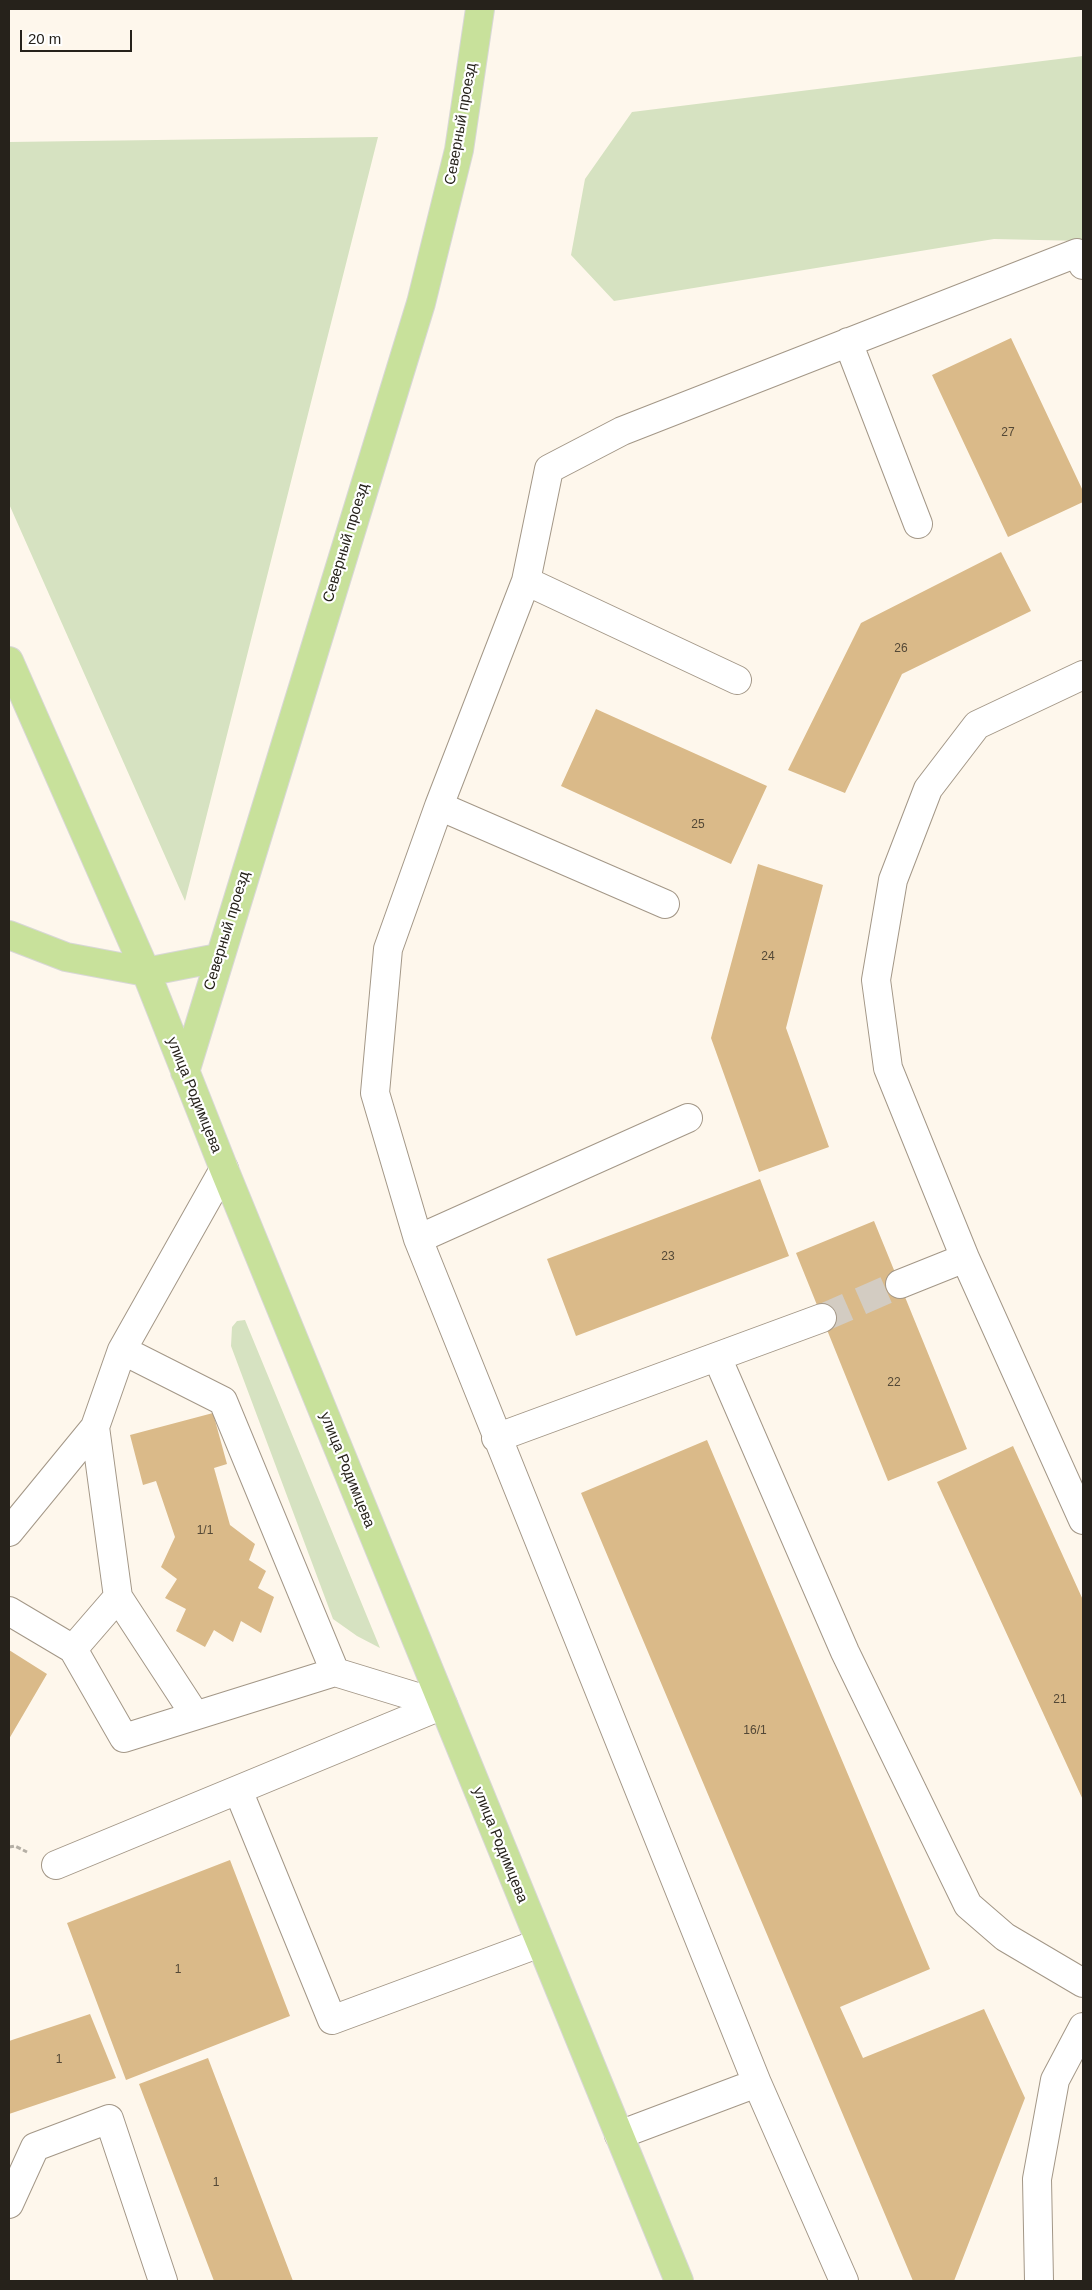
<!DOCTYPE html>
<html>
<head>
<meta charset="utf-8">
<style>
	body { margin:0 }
	#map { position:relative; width:1092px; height:2290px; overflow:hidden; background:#fef7ec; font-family:Helvetica,sans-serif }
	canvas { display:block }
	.frame { position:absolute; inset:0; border:10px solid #26221b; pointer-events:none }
	.scale { position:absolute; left:20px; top:30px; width:112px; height:22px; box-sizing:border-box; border:2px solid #26221b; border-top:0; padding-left:6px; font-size:15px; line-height:18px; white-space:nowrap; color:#26221b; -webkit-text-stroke:4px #fff; paint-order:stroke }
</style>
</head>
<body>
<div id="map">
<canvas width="1092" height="2290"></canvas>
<div class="frame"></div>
<div class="scale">20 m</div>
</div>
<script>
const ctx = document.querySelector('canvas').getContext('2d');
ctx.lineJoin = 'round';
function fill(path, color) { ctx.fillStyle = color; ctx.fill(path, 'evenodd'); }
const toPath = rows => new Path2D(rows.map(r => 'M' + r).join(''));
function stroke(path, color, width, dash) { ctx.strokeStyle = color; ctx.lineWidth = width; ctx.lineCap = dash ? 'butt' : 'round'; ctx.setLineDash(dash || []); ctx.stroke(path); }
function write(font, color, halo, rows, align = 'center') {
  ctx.font = font + ' Helvetica,sans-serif'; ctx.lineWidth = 4.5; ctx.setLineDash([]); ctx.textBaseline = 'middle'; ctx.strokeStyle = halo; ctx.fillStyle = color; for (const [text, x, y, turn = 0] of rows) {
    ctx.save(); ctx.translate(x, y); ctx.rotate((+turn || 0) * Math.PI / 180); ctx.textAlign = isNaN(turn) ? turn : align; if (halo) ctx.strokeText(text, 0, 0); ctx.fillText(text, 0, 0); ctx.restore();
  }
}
fill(toPath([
	[1083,56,1083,241,994,239,614,301,571,255,585,179,632,112],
	[378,137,185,901,9,504,9,142],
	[245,1320,380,1648,357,1636,333,1619,231,1346,232,1327,237,1321]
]), '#d6e2c1');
fill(toPath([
	[1011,338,1083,491,1083,502,1008,537,932,375],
	[1001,552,1031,611,902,674,845,793,788,770,861,623],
	[596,709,767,786,731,864,561,786],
	[758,864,823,885,786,1028,829,1147,759,1172,711,1038],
	[760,1179,789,1256,576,1336,547,1259],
	[874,1221,967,1449,888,1481,796,1253],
	[213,1413,227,1464,214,1468,230,1525,255,1544,249,1560,266,1571,258,1588,274,1597,261,1633,241,1621,233,1642,214,1630,205,1647,176,1631,186,1609,165,1598,177,1579,161,1567,175,1537,156,1481,143,1485,130,1435],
	[707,1440,930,1969,840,2007,863,2058,984,2009,1025,2098,954,2281,913,2281,581,1493],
	[1013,1446,1083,1600,1083,1800,937,1482],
	[9,1650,47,1674,9,1739],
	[230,1860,290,2016,126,2080,67,1923],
	[90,2014,116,2078,9,2114,9,2041],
	[208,2058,293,2281,214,2281,139,2084]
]), '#daba89');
stroke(toPath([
	[822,1318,900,1284]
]), '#d3ccc2', 28, [28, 14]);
const minor = toPath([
	[848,342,918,524],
	[526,581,737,680],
	[1083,675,977,725,928,789,893,880,876,980,888,1068,965,1258,1083,1520],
	[439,806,665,904],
	[224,1169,122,1350,223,1401,335,1672,443,1705],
	[418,1239,688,1118],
	[900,1284,965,1258],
	[717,1357,845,1652,968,1905,1005,1937,1083,1983],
	[95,1427,118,1597,195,1715],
	[496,1438,822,1318],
	[9,1532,95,1427,122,1350],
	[9,1611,73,1649,124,1738,335,1672],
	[73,1649,118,1597],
	[238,1790,332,2020,540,1943],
	[56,1865,443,1705],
	[757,2083,418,1239,375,1093,388,949,439,806,526,581,549,469,622,431,1077,253,1083,265],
	[619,2135,757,2083,844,2281],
	[9,2204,35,2147,109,2119,163,2281],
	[1039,2281,1037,2179,1055,2080,1083,2027]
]);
const major = toPath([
	[9,661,146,972,224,1169,679,2281],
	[9,935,66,957,146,972,218,958],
	[185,1072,421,303,459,150,480,9]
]);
stroke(minor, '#a39787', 30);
stroke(major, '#d8d7d6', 30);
stroke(toPath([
	[9,1847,15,1846,27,1852]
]), '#b5afa5', 3, [5, 2.5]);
stroke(minor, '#fff', 28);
stroke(major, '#c8e19b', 28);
write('12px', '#534836', null, [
	["27",1008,433],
	["26",901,649],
	["25",698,825],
	["24",768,957],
	["23",668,1257],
	["22",894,1383],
	["1/1",205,1531],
	["21",1060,1700],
	["16/1",755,1731],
	["1",178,1970],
	["1",59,2060],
	["1",216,2183]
]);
write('15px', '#26221b', '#fff', [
	["Северный проезд",461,124,-80],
	["Северный проезд",346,543,-73],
	["Северный проезд",227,931,-73],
	["улица Родимцева",194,1095,68],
	["улица Родимцева",347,1470,68],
	["улица Родимцева",500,1845,68]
]);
</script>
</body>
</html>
